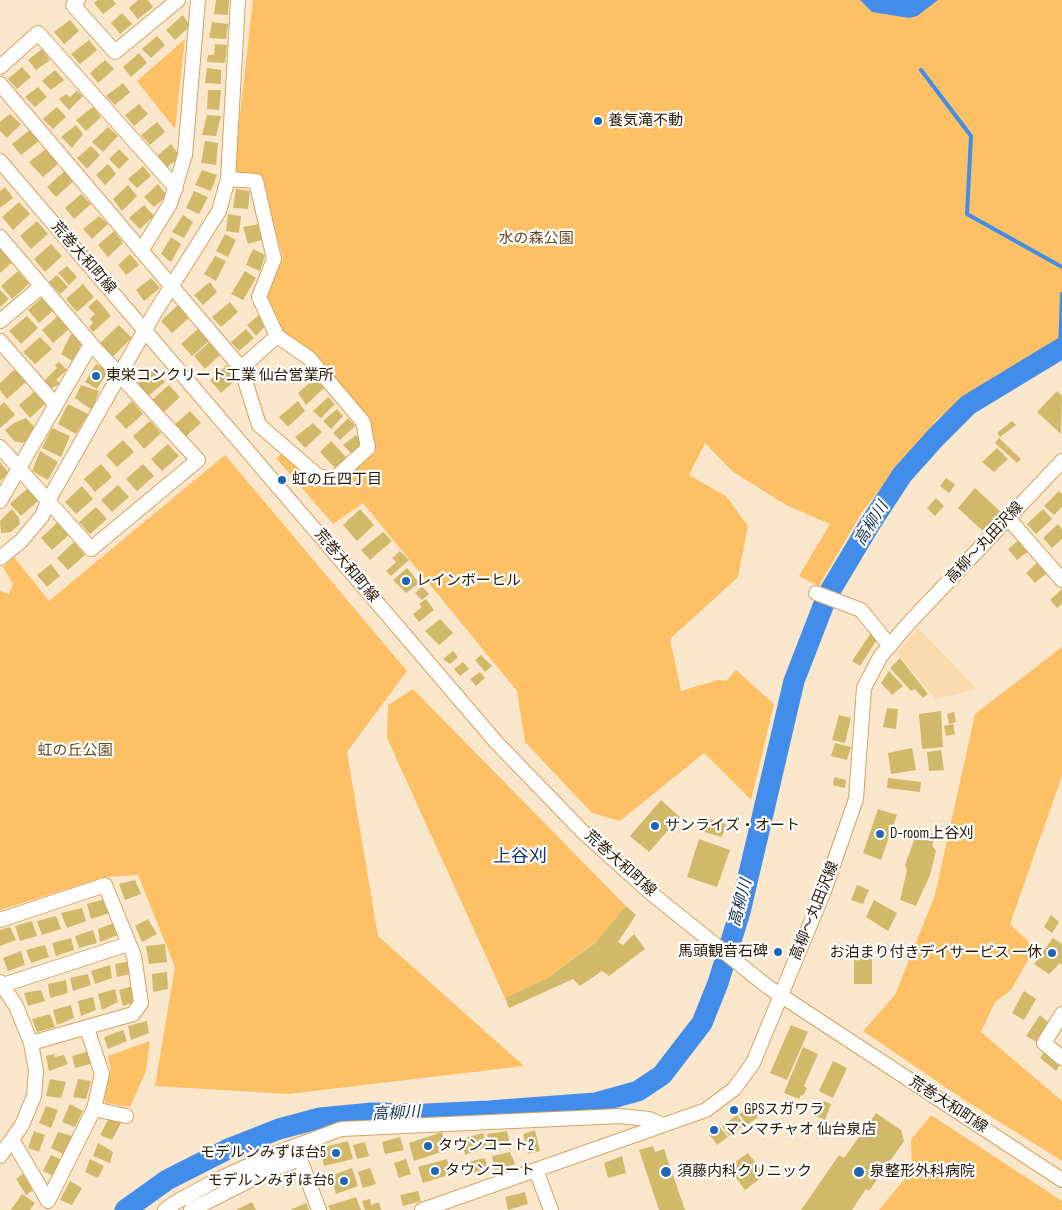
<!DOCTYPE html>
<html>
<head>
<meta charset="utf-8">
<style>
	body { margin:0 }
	canvas { display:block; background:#fbe7cc }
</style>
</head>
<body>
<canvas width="1062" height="1210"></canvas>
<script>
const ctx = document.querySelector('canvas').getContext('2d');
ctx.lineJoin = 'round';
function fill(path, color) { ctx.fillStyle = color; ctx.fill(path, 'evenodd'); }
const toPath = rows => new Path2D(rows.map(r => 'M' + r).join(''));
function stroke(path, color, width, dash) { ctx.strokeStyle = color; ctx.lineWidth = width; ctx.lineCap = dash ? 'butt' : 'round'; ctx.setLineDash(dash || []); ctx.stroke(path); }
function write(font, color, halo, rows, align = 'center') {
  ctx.font = font + ' "Sofia Sans Condensed","Noto Sans JP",sans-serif'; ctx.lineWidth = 4.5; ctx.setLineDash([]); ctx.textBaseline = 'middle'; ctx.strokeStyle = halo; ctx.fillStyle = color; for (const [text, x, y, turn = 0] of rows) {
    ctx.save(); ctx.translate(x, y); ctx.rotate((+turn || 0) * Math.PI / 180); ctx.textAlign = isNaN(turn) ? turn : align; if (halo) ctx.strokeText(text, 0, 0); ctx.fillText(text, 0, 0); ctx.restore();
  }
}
fill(toPath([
	[918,628,977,689,936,699,897,653]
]), '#fbdaae');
fill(toPath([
	[253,0,1062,0,1062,337,938,418,862,512,819,586,799,576,830,524,786,505,732,471,705,443,689,475,726,496,748,526,738,577,670,639,681,691,718,680,726,681,736,670,774,704,751,800,704,753,620,821,592,813,525,742,517,691,363,503,333,524,276,458,282,454,320,486,332,487,375,453,367,419,284,333,265,297,283,258,260,176,235,173,234,169],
	[185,39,175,129,137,81],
	[225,455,407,671,347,752,378,936,524,1066,288,1094,155,1086,175,967,138,875,105,877,0,910,0,591,9,594,13,584,3,567,14,557,49,601],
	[1062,647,1062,776,1010,924,1035,948,1011,990,995,1002,981,1032,1062,1101,1062,1161,963,1099,863,1031,895,995,935,895,975,714],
	[413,689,626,906,598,940,548,978,505,998,387,738,388,705],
	[150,1041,146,1071,130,1107,106,1103,103,1097,111,1072,108,1056],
	[931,1115,1062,1201,1062,1210,879,1210,912,1170,911,1140]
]), '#fec065');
fill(toPath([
	[860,0,938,0,917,16,909,18,872,12]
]), '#418de9');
stroke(toPath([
	[921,70,971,136,967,214,1062,267],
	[1060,349,1062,294]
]), '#418de9', 4);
stroke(toPath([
	[125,1210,167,1180,228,1149,279,1129,320,1118,372,1113,427,1114,489,1111,595,1103,638,1091,662,1075,702,1023,718,983,740,912,794,681,827,596,870,524,902,475,936,437,968,405,1062,348]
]), '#418de9', 21);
fill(toPath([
	[98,0,113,0,116,4,103,14,94,3],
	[138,0,148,0,153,7,138,19,129,8],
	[216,0,229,0,228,15,214,14],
	[122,13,132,24,120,34,111,23],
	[183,15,190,26,175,40,166,30],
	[70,20,79,31,64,44,54,32],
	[212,22,228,24,226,39,209,38],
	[157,36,165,45,151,58,142,49],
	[89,40,97,50,80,64,71,54],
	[215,44,227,45,225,63,207,62,208,55,214,55],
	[42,49,50,60,36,70,28,60],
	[139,53,147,63,131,77,123,67],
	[105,60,114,69,98,83,90,73],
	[22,67,31,77,17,89,8,79],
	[207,68,221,70,221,84,205,83],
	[55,70,64,80,51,90,42,81],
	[123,83,130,92,115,105,106,96],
	[38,87,47,97,35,107,25,97],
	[208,90,221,90,219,110,207,109],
	[77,91,83,96,69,110,59,99,66,94,70,97],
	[139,104,148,114,134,126,125,115],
	[57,107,66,117,53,129,43,119],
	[93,107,101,117,86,131,76,120],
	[10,114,21,124,7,138,0,131,0,122],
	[207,115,221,116,216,136,202,135],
	[157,122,165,132,150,145,141,135],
	[76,125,83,134,72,148,61,137],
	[108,127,118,136,103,152,92,142],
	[30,130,39,141,21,155,12,144],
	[205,141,218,143,216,165,201,163],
	[171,144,177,152,178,159,167,167,157,156],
	[91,146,100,155,87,169,77,158],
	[47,148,60,162,43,177,29,162],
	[119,149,129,159,119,169,109,159],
	[108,164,116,174,105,185,96,175],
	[143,166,151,176,137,188,128,179],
	[67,169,76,179,56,197,47,187],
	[202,170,217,175,211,191,195,185],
	[158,184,167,196,154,207,144,197],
	[128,185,137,196,122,211,113,199],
	[5,187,13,198,0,208,0,191],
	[236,189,250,191,248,209,233,208],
	[194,191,208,197,199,214,186,208],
	[81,194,91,204,74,219,65,208],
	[19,202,30,214,13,230,2,217],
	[144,205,154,216,140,229,129,218],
	[228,214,241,216,239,233,226,231],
	[183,215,193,222,184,238,172,232],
	[99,216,108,224,92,239,83,229],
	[37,221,48,234,31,249,20,236],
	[259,224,264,239,248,244,243,227],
	[114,231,123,243,108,257,98,245],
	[225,234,236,240,228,257,216,251],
	[171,237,181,244,171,262,161,254],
	[51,244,62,256,45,272,34,259],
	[5,246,16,259,0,273,0,250],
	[253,249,265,255,260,271,246,265],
	[130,254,139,265,126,275,118,265],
	[215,256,226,261,216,281,204,274],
	[67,266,77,277,69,285,58,273],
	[18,271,29,284,12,299,1,286],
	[245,271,256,278,243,300,231,294],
	[57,275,68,287,60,294,49,282],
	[151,278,160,288,144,301,136,290],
	[210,282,217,292,203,305,194,295],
	[83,284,94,297,77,312,66,299],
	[0,290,9,299,0,307],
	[45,295,56,308,39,323,28,310],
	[97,299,111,316,93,332,89,327,93,323,90,319,95,314,88,307],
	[230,302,238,312,221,327,212,317],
	[178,305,189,318,172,333,161,321],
	[260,314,268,323,256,336,247,325],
	[59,315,70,328,53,343,42,330],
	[27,316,38,328,21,344,9,331],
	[119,325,132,338,112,357,100,343],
	[198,329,209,341,192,356,181,344],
	[246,329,254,338,239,351,231,342],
	[71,334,83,341,72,361,61,354],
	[40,337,52,349,35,364,23,352],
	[211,341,222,353,205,369,194,356],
	[59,362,67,370,56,380,60,384,51,388,44,381,57,368,55,365],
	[96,364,108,371,97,389,85,382],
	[227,365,238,378,221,393,210,380],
	[15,369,26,382,7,399,0,390,0,383],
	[153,370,165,382,147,397,136,385],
	[315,378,324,388,306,405,298,393],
	[81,385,99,391,92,410,75,398],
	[169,385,180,397,163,413,152,400],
	[35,391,46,403,30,418,19,405],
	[1057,391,1062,396,1061,434,1037,412],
	[328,397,335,404,321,418,313,411],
	[132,401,143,414,126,429,115,417],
	[298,401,305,411,288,427,279,417],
	[4,402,15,415,0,428,0,406],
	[68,404,88,414,76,434,58,424],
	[337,409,343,416,331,429,323,421],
	[190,411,201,423,184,438,173,426],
	[26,418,37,430,23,443,14,441,5,430,14,423],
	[348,418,355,426,340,440,333,433],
	[150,421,161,433,144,449,133,436],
	[1012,421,1016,425,1000,437,997,433],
	[313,423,322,432,305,448,295,437],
	[52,428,70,436,61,457,42,448],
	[356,435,363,443,352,454,343,445],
	[999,438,1021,459,1017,463,995,443],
	[123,440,134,452,117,467,106,455],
	[331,441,346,457,335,468,320,452],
	[168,444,179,456,162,471,151,459],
	[997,448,1008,459,994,472,982,462],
	[40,451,58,462,48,480,32,471],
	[0,462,9,473,0,481],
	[101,464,112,477,95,492,84,479],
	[143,464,154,476,137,491,126,479],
	[946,478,955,485,949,493,940,486],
	[118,485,129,497,112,512,101,500],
	[82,486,93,499,76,514,65,502],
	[975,488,1002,513,984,532,958,508],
	[27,489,38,501,21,516,10,504],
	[1059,491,1062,494,1062,507,1054,515,1044,506],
	[936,498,944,506,935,516,927,508],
	[96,507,107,519,90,534,79,522],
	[12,509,19,518,20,524,11,532,1,533,0,521],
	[360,509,374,525,357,541,343,525],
	[1043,509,1052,519,1036,534,1027,524],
	[58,522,69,535,52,550,41,538],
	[1058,524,1062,529,1062,539,1052,548,1043,538],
	[383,532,392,541,370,560,361,550],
	[1020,539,1029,551,1017,560,1008,549],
	[74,542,85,555,68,570,57,558],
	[400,551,409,560,391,576,386,571,396,562,392,558],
	[1038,562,1047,573,1035,583,1026,573],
	[51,564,60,576,47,587,37,575],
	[407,568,419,583,406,593,393,580],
	[422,586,429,594,422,600,415,593],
	[1062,589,1062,604,1057,608,1050,600],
	[426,599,434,610,419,622,413,614,422,607,419,604],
	[440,619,453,633,439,645,425,631],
	[871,633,878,638,860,666,852,661],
	[453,651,458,657,450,664,443,659],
	[481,655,492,666,485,672,475,660],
	[900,658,928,694,923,698,915,689,911,691,890,668],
	[463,662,469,669,460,676,454,669],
	[889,671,903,686,892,695,881,683],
	[480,672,485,678,476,686,470,679],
	[887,708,898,709,896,729,883,727],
	[941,711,943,747,922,749,919,714],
	[954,712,956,722,949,724,947,714],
	[839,715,851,718,845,743,832,740],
	[953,724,955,734,946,736,944,726],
	[835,743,851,747,847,760,831,756],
	[912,748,916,770,891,774,888,753],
	[941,750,944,770,929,771,927,752],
	[834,777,846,780,845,788,833,785],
	[888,778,921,782,920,792,887,788],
	[661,800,680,817,649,852,630,836],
	[878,809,897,815,881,860,863,853],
	[708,819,726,824,722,837,704,832],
	[919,827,936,836,932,845,936,851,930,875,916,906,900,900,907,870,905,865],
	[699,839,730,850,717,887,687,877],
	[135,880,141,894,125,900,119,884],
	[857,885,869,890,863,904,851,900],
	[105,899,110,913,91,919,87,904],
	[874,900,897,913,888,931,866,917],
	[626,906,636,915,618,942,623,945,634,934,645,949,609,976,602,971,580,986,573,979,509,1008,505,998,548,978,596,942],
	[82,908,86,921,67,928,61,913],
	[1051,915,1059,922,1052,933,1044,927],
	[56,916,61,929,42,935,37,921],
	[148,919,157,934,142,942,135,926],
	[32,921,37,936,20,941,15,926],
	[114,923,118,935,100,942,98,929],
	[10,927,16,940,0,946,0,930],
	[93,930,97,943,79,948,75,936],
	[71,938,74,950,56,956,52,943],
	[1053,938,1062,944,1062,965,1060,963,1049,974,1034,964],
	[165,944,167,962,149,964,146,946],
	[45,945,49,957,31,963,26,950],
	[854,949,872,949,872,984,854,984],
	[21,951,25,965,8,971,3,958],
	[131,961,134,973,117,977,115,964],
	[110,965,112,978,95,984,91,971],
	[167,972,168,989,153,992,152,974],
	[88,974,91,985,73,991,70,978],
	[66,980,68,993,50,998,48,984],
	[133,986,137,1001,123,1006,119,990],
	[115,989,118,1002,102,1010,98,994],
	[41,990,45,1001,28,1006,24,993],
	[1024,991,1036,999,1024,1020,1012,1013],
	[93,997,96,1010,81,1016,78,1001],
	[71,1005,74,1018,57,1025,53,1010],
	[50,1014,55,1027,37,1032,32,1019],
	[1040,1015,1050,1024,1038,1043,1026,1036],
	[147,1021,149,1033,131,1040,128,1026],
	[791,1025,808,1032,787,1080,770,1073],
	[123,1030,127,1041,108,1049,104,1037],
	[803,1047,818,1054,804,1086,807,1088,803,1096,801,1095,799,1099,784,1093],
	[1046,1050,1062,1062,1056,1071,1040,1058],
	[90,1051,94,1063,75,1068,72,1056],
	[54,1054,55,1057,64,1055,68,1064,49,1071,46,1056],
	[833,1061,847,1068,833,1098,819,1091],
	[50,1079,66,1082,61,1098,46,1096],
	[78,1079,91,1081,86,1099,73,1097],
	[821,1100,831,1104,825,1120,814,1115],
	[70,1104,83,1111,75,1127,62,1122],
	[46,1106,58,1110,51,1128,39,1123],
	[751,1106,758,1117,747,1125,739,1114],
	[876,1113,901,1130,904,1141,869,1191,866,1189,852,1210,801,1210,839,1155,844,1158],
	[737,1115,744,1125,729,1136,722,1126],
	[109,1118,121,1123,112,1140,100,1135],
	[719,1126,728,1137,717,1145,709,1134],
	[535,1130,540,1151,528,1154,523,1134],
	[34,1131,45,1135,39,1152,28,1148],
	[507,1131,510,1144,490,1149,487,1134],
	[58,1132,72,1136,63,1154,51,1148],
	[442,1132,447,1150,414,1161,409,1143],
	[483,1133,487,1146,465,1155,462,1139],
	[400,1137,404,1150,385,1154,382,1142],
	[348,1141,353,1159,324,1166,320,1148],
	[365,1142,369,1156,357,1159,353,1145],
	[98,1143,113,1152,110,1163,93,1156],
	[653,1146,655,1152,664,1149,685,1210,659,1210,639,1150],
	[510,1152,515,1164,495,1170,492,1156],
	[748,1153,765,1175,745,1190,728,1167],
	[51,1155,62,1160,54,1176,43,1171],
	[622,1156,626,1173,608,1178,604,1163],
	[485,1158,489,1173,479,1176,478,1172,471,1173,468,1162],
	[90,1159,104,1166,98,1178,85,1172],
	[406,1159,411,1174,399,1178,394,1163],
	[447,1159,452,1174,423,1183,418,1167],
	[352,1168,358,1186,336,1194,330,1176],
	[370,1168,376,1184,363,1188,358,1172],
	[25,1172,36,1188,26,1195,16,1179],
	[70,1181,82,1188,72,1205,60,1200],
	[418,1191,421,1201,403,1206,400,1195],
	[525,1192,528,1204,508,1210,505,1197],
	[22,1194,35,1203,30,1210,11,1210],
	[356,1197,361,1210,330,1210,328,1206],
	[370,1199,371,1205,379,1202,381,1210,365,1210,362,1201],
	[252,1202,256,1210,236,1210],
	[306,1203,309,1210,290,1210]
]), '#d0ba6a');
const minor = toPath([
	[78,0,73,5,115,52,178,0],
	[0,67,38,33,176,188],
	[0,84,241,368,259,425,318,476,334,479,368,448,363,422,309,358,277,336,259,297,274,259,256,181,228,179],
	[0,161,496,742,583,832,652,894,768,987,1062,1180],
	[0,237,91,344,198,460,91,549,0,447],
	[141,251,170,204,185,155,198,0],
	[0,321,42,286],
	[0,341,56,405],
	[241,368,277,336],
	[0,501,91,344],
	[1008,518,1062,580],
	[0,558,21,541,42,516,48,501,154,314,219,211,228,179,238,0],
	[816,593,861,610,890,646],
	[0,920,105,885,134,956,141,1003,133,1014,31,1043],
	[0,982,16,1006,31,1043,36,1071,34,1096,22,1125,0,1156],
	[3,985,128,944],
	[1062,1014,1044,1043,1062,1058],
	[94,1109,126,1116],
	[13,1141,48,1201,94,1109,102,1074,87,1028],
	[536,1170,551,1210],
	[165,1210,176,1202,217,1180,271,1155,341,1129,620,1116,649,1119,663,1125],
	[191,1210,268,1171,300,1159,319,1210],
	[422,1210,706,1110,734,1089,753,1063,824,891,856,799,864,688,880,657,908,624,1062,461]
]);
stroke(minor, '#d3a35f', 16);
stroke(minor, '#fff', 14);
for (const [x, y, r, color] of [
	[598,121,5,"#1f65b5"],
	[96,376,5,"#1f65b5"],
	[282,480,5,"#1f65b5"],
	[406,581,5,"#1f65b5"],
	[655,826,5,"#1f65b5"],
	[880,834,5,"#1f65b5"],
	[778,952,5,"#1f65b5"],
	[1052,953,5,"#1f65b5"],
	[734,1110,5,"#1f65b5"],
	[714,1130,5,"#1f65b5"],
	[428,1146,5,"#1f65b5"],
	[336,1153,5,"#1f65b5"],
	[435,1171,5,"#1f65b5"],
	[666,1172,6,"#1f65b5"],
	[859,1172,6,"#1f65b5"],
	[344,1181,5,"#1f65b5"]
]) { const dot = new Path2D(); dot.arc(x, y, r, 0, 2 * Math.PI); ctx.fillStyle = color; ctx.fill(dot); stroke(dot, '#fff', 2); }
write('15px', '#291700', '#fff', [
	["養気滝不動",608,121],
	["東栄コンクリート工業 仙台営業所",106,376],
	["虹の丘四丁目",292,480],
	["レインボーヒル",416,581],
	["サンライズ・オート",665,826],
	["D-room上谷刈",890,834],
	["馬頭観音石碑",768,952,"right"],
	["お泊まり付きデイサービス 一休",1042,953,"right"],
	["GPSスガワラ",744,1110],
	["マンマチャオ 仙台泉店",724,1130],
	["タウンコート2",438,1146],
	["モデルンみずほ台5",326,1153,"right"],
	["タウンコート",445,1171],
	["須藤内科クリニック",677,1172],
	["泉整形外科病院",870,1172],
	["モデルンみずほ台6",334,1181,"right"]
], 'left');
write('15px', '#674819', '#fff', [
	["水の森公園",536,239],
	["虹の丘公園",75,751]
]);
write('15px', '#291700', '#fff', [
	["荒巻大和町線",83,258,49],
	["高柳～丸田沢線",985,543,-47],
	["荒巻大和町線",346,566,50],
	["荒巻大和町線",620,864,42],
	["高柳～丸田沢線",815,911,-68],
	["荒巻大和町線",948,1105,33]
]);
write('italic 16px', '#123055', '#fff', [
	["高柳川",872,524,-58],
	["高柳川",741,903,-75],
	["高柳川",396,1114,-3]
]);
write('18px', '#0d396c', '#fff', [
	["上谷刈",520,857]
]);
</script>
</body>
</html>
